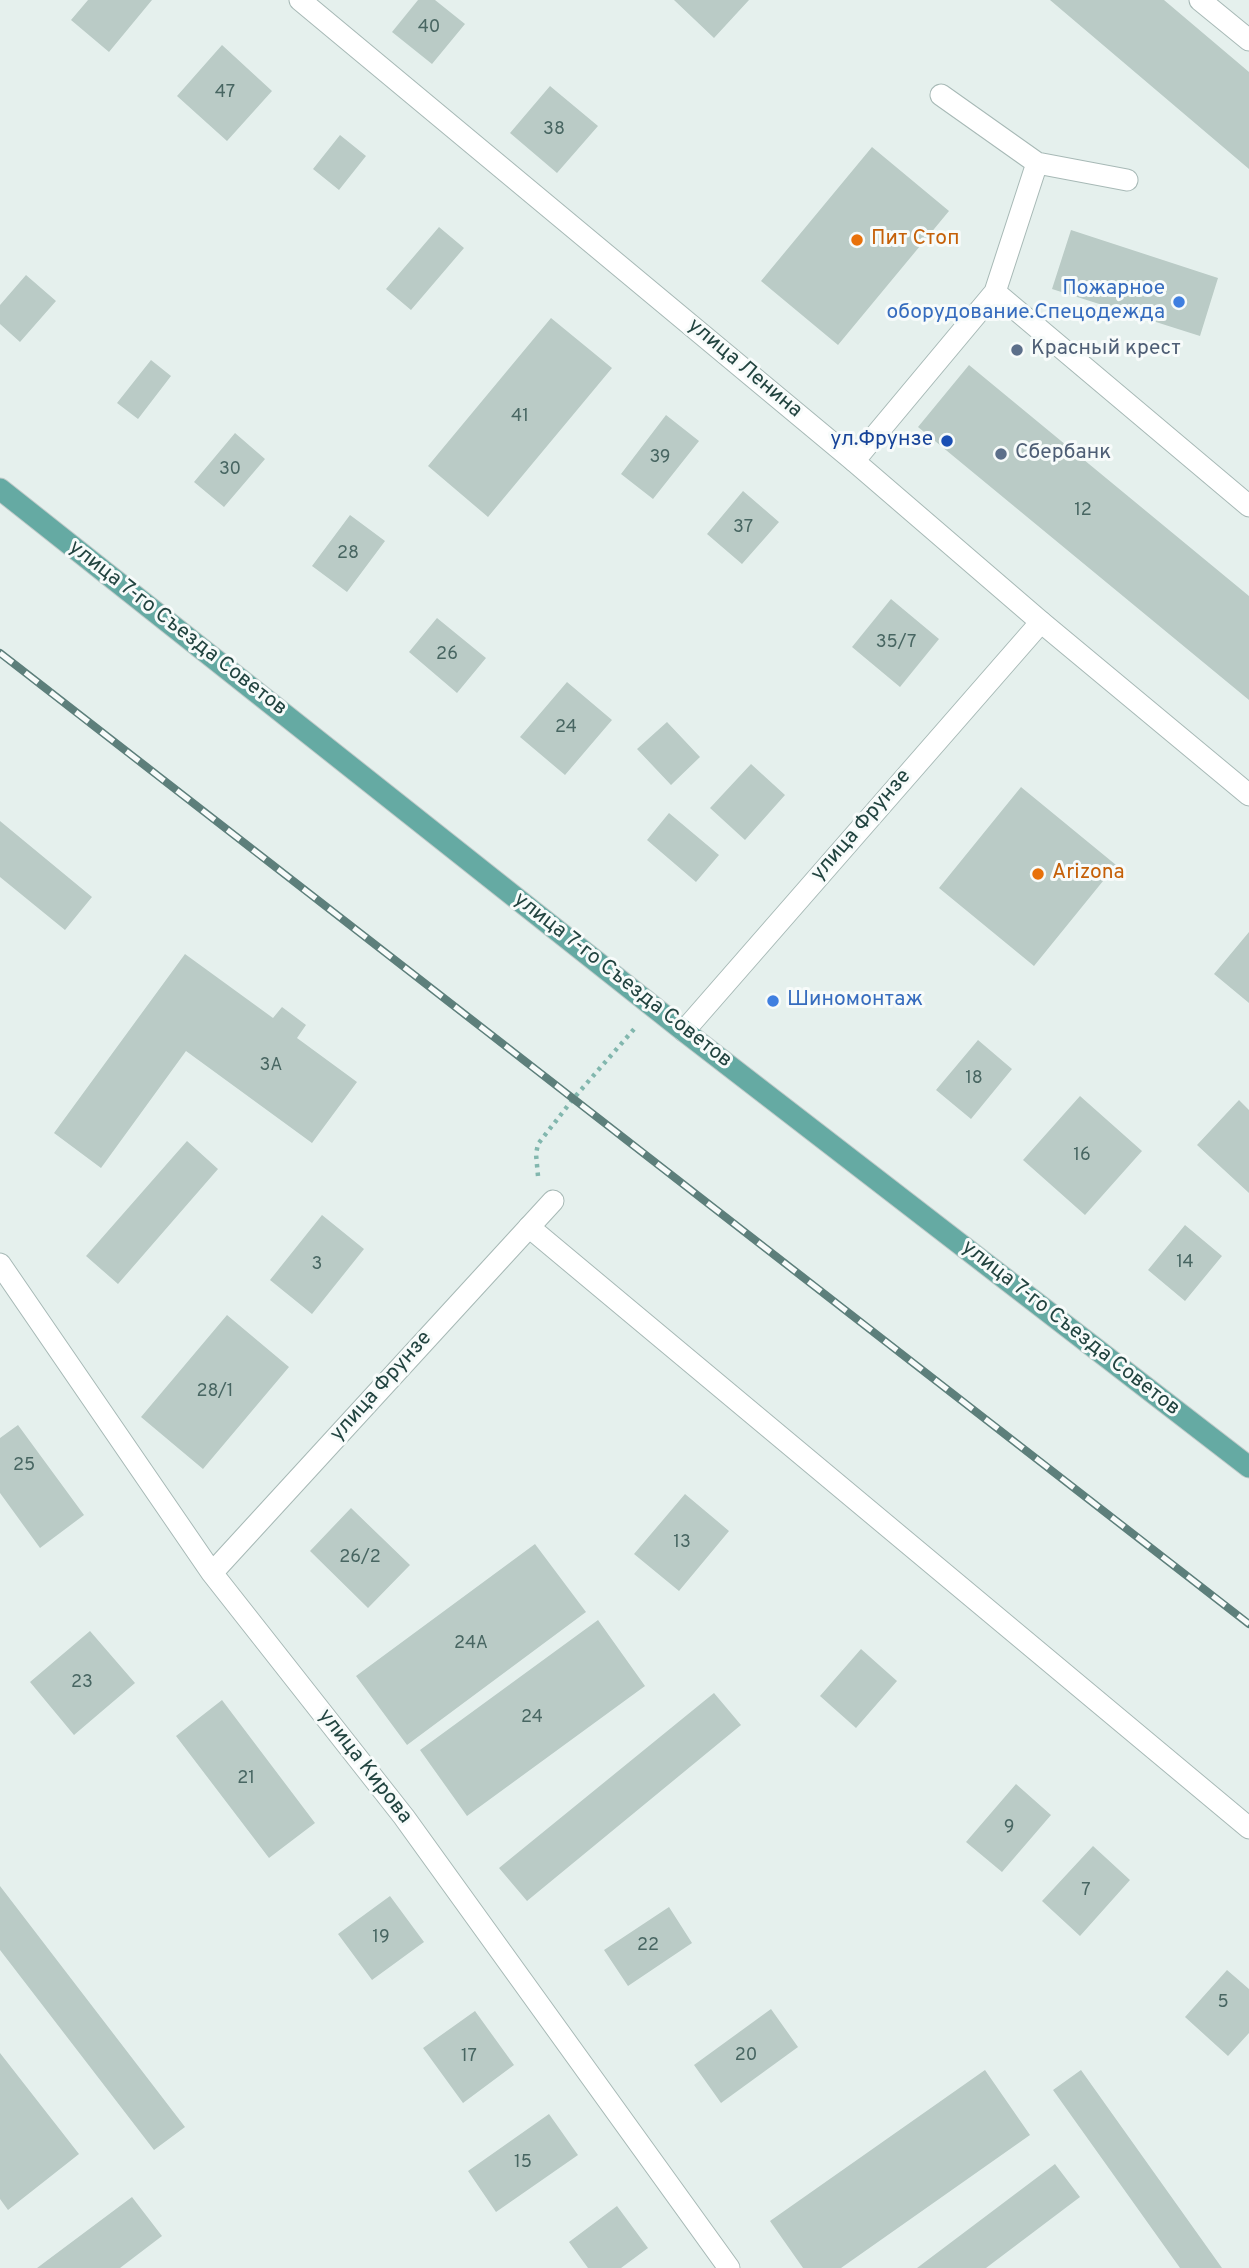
<!DOCTYPE html>
<html>
<head>
<meta charset="utf-8">
<style>
	body { margin:0 }
	canvas { display:block; background:#e5f0ed }
</style>
</head>
<body>
<canvas width="1249" height="2268"></canvas>
<script>
const ctx = document.querySelector('canvas').getContext('2d');
ctx.lineJoin = 'round';
function fill(path, color) { ctx.fillStyle = color; ctx.fill(path, 'evenodd'); }
const toPath = rows => new Path2D(rows.map(r => 'M' + r).join(''));
function stroke(path, color, width, dash) { ctx.strokeStyle = color; ctx.lineWidth = width; ctx.lineCap = dash ? 'butt' : 'round'; ctx.setLineDash(dash || []); ctx.stroke(path); }
function write(font, color, halo, rows, align = 'center') {
  ctx.font = font + ' Overpass,sans-serif'; ctx.lineWidth = 6; ctx.setLineDash([]); ctx.textBaseline = 'middle'; ctx.strokeStyle = halo; ctx.fillStyle = color; for (const [text, x, y, turn = 0] of rows) {
    ctx.save(); ctx.translate(x, y); ctx.rotate((+turn || 0) * Math.PI / 180); ctx.textAlign = isNaN(turn) ? turn : align; if (halo) ctx.strokeText(text, 0, 0); ctx.fillText(text, 0, 0); ctx.restore();
  }
}
fill(toPath([
	[88,0,152,0,109,52,71,20],
	[418,0,435,0,465,24,432,64,392,32],
	[674,0,749,0,714,38],
	[1050,0,1164,0,1249,72,1249,169],
	[222,45,272,91,227,141,177,96],
	[550,86,598,126,557,173,510,133],
	[340,135,366,156,339,190,313,169],
	[872,147,949,211,838,345,761,281],
	[439,227,464,248,411,310,386,289],
	[1071,230,1218,278,1200,336,1052,289],
	[26,275,56,301,20,342,0,324,0,305],
	[551,318,612,368,488,517,428,466],
	[151,360,171,376,138,419,117,403],
	[969,365,1249,596,1249,700,918,427],
	[666,415,699,441,653,499,621,474],
	[235,433,265,459,224,507,194,482],
	[743,491,779,522,742,564,707,534],
	[350,515,385,541,347,592,312,566],
	[891,599,939,639,900,687,852,647],
	[437,618,486,658,457,693,409,652],
	[567,682,612,720,565,775,520,737],
	[667,722,700,757,671,785,637,749],
	[751,764,785,795,745,840,710,808],
	[1021,787,1116,865,1034,966,939,888],
	[669,813,719,855,696,882,647,840],
	[0,821,92,897,65,930,0,877],
	[1249,932,1249,1003,1214,974],
	[185,954,273,1018,282,1007,306,1025,297,1038,357,1082,312,1143,186,1051,101,1168,54,1133],
	[978,1040,1012,1069,971,1119,936,1090],
	[1080,1096,1142,1151,1085,1215,1023,1160],
	[1239,1100,1249,1110,1249,1193,1197,1145],
	[187,1141,218,1169,118,1284,86,1256],
	[322,1215,364,1249,312,1314,270,1280],
	[1185,1225,1222,1256,1185,1301,1148,1270],
	[227,1315,289,1367,203,1469,141,1417],
	[18,1425,84,1515,40,1548,0,1493,0,1438],
	[685,1494,729,1531,679,1591,634,1554],
	[351,1508,410,1565,368,1608,310,1551],
	[535,1544,586,1612,407,1745,356,1676],
	[598,1620,645,1686,467,1816,420,1750],
	[90,1631,135,1683,74,1735,30,1682],
	[861,1649,897,1681,856,1728,820,1696],
	[714,1693,741,1725,527,1901,499,1868],
	[222,1700,315,1823,269,1858,176,1736],
	[1016,1784,1051,1815,1002,1872,966,1842],
	[1093,1846,1130,1880,1080,1936,1042,1901],
	[0,1886,185,2127,154,2150,0,1950],
	[390,1896,424,1942,372,1980,338,1934],
	[669,1907,692,1943,628,1986,604,1950],
	[1227,1970,1249,1989,1249,2033,1228,2056,1185,2017],
	[771,2009,798,2047,721,2103,694,2065],
	[475,2011,514,2065,463,2103,423,2048],
	[0,2053,79,2154,8,2210,0,2199],
	[985,2070,1030,2135,841,2268,803,2268,770,2221],
	[1081,2070,1222,2268,1180,2268,1053,2090],
	[549,2114,578,2155,496,2212,468,2171],
	[1055,2164,1080,2197,986,2268,917,2268],
	[132,2197,162,2236,120,2268,37,2268],
	[617,2206,648,2248,621,2268,588,2268,569,2242]
]), '#bacbc6');
const service = toPath([
	[1200,0,1249,40],
	[941,95,1037,163,1127,180],
	[995,292,1037,163],
	[854,461,995,292,1249,506],
	[529,1227,1249,1828]
]);
const minor = toPath([
	[684,1031,1041,622],
	[0,1264,212,1573,404,1817,729,2268],
	[212,1573,553,1201]
]);
const tertiary = toPath([
	[300,0,854,461,1041,622,1249,795]
]);
const primary = toPath([
	[0,489,684,1031,1249,1467]
]);
stroke(service, '#a7b9b6', 23);
stroke(minor, '#a7b9b6', 23);
stroke(tertiary, '#a7b9b6', 23);
stroke(primary, '#c1cbca', 23);
stroke(toPath([
	[538,1176,536,1154,538,1144,573,1099,635,1028]
]), '#82b7ae', 4.5, [3.5, 5]);
stroke(service, '#fff', 21);
stroke(minor, '#fff', 21);
stroke(tertiary, '#fff', 21);
stroke(primary, '#65aaa3', 21);
const rail = toPath([
	[0,653,1249,1624]
]);
stroke(rail, '#5d7f7b', 8);
stroke(rail, '#f7fbfa', 5, [16]);
for (const [x, y, r, color] of [
	[857,240,7,"#e8710a"],
	[1179,302,7,"#3f7fe0"],
	[1017,350,7,"#5c6f8a"],
	[947,441,7,"#1a4fb4"],
	[1001,454,7,"#5c6f8a"],
	[1038,874,7,"#e8710a"],
	[773,1001,7,"#3f7fe0"]
]) { const dot = new Path2D(); dot.arc(x, y, r, 0, 2 * Math.PI); ctx.fillStyle = color; ctx.fill(dot); stroke(dot, '#f7fbfa', 2.5); }
write('18px', '#486662', null, [
	["40",429,28],
	["47",225,93],
	["38",554,130],
	["41",520,417],
	["39",660,458],
	["30",230,470],
	["12",1083,511],
	["37",743,528],
	["28",348,554],
	["35/7",896,643],
	["26",447,655],
	["24",566,728],
	["3А",271,1066],
	["18",974,1079],
	["16",1082,1156],
	["14",1185,1263],
	["3",317,1265],
	["28/1",215,1392],
	["25",24,1466],
	["13",682,1543],
	["26/2",360,1558],
	["24А",471,1644],
	["23",82,1683],
	["24",532,1718],
	["21",246,1779],
	["9",1009,1828],
	["7",1086,1891],
	["19",381,1938],
	["22",648,1946],
	["5",1223,2003],
	["20",746,2056],
	["17",469,2057],
	["15",523,2163]
]);
write('21px', '#c56008', '#f7fbfa', [
	["Пит Стоп",871,240],
	["Arizona",1052,874]
], 'left');
write('21px', '#366cbe', '#f7fbfa', [
	["Пожарное",1165,290],
	["оборудование.Спецодежда",1165,314],
	["Шиномонтаж",787,1001,"left"]
], 'right');
write('21px', '#4e5e75', '#f7fbfa', [
	["Красный крест",1031,350],
	["Сбербанк",1015,454]
], 'left');
write('21px', '#224440', '#f7fbfa', [
	["улица Ленина",744,369,40],
	["улица 7-го Съезда Советов",177,629,38],
	["улица Фрунзе",862,826,-49],
	["улица 7-го Съезда Советов",622,981,38],
	["улица 7-го Съезда Советов",1070,1329,38],
	["улица Фрунзе",382,1387,-48],
	["улица Кирова",364,1767,52]
]);
write('21px', '#164399', '#f7fbfa', [
	["ул.Фрунзе",933,441]
], 'right');
</script>
</body>
</html>
